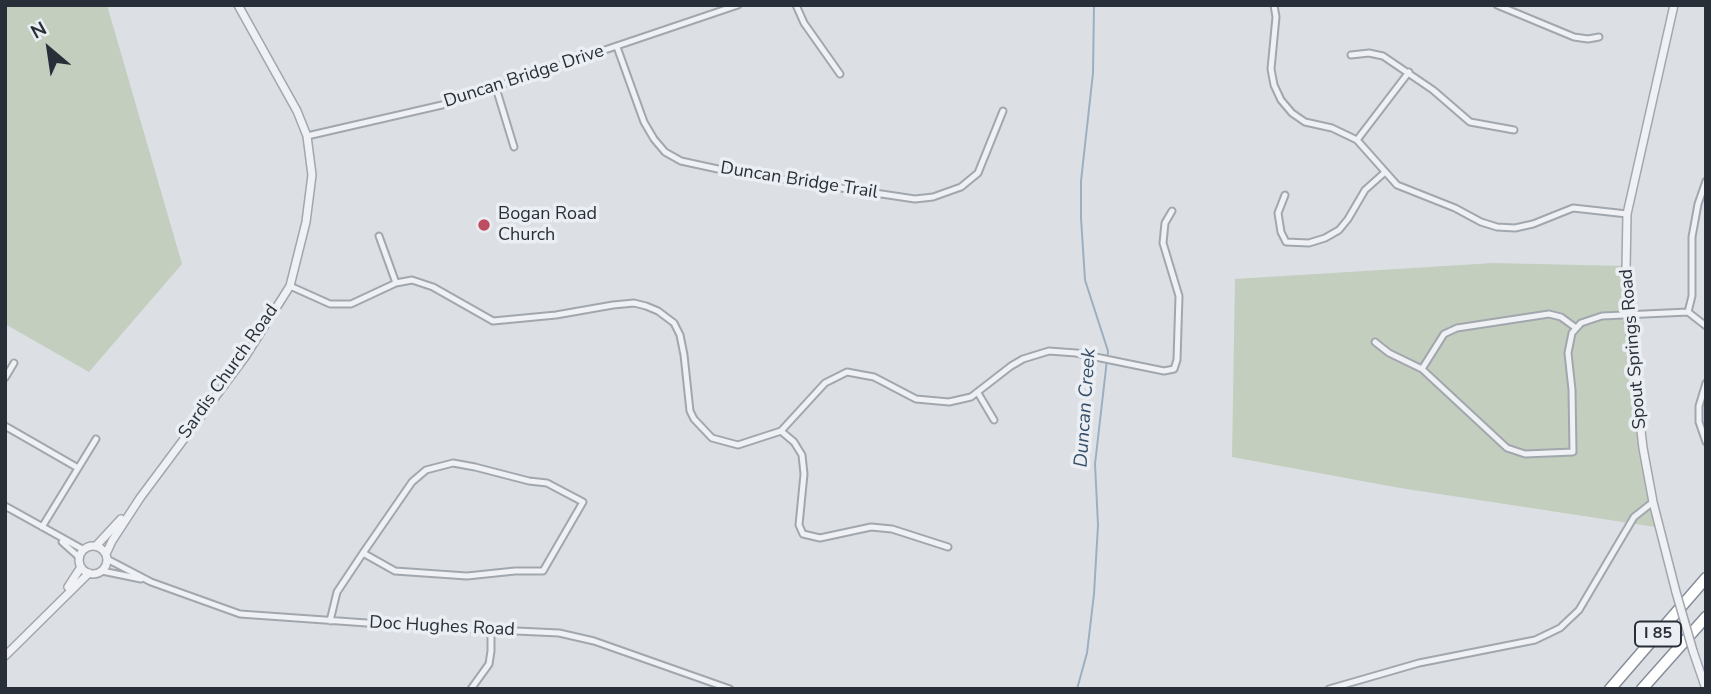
<!DOCTYPE html>
<html>
<head>
<meta charset="utf-8">
<style>
	body { margin:0 }
	#map { position:relative; width:1711px; height:694px; overflow:hidden; background:#dce0e5; font-family:"Nunito Sans",sans-serif }
	canvas { display:block }
	.frame { position:absolute; inset:0; border:7px solid #282f39; pointer-events:none }
	.north { position:absolute; left:14px; top:14px; width:70px; height:70px; -webkit-text-stroke:5px #ebeff3; paint-order:stroke; rotate:331deg; font-size:19px; font-weight:700; line-height:28px; text-align:center; color:#282f39 }
	.north::after { content:''; display:block; margin:auto; width:24px; height:32px; background:#282f39; clip-path:polygon(50% 0,100% 100%,50% 72%,0 100%) }
</style>
</head>
<body>
<div id="map">
<canvas width="1711" height="694"></canvas>
<div class="frame"></div>
<div class="north">N</div>
</div>
<script>
const ctx = document.querySelector('canvas').getContext('2d');
ctx.lineJoin = 'round';
function fill(path, color) { ctx.fillStyle = color; ctx.fill(path, 'evenodd'); }
const toPath = rows => new Path2D(rows.map(r => 'M' + r).join(''));
function stroke(path, color, width, dash) { ctx.strokeStyle = color; ctx.lineWidth = width; ctx.lineCap = dash ? 'butt' : 'round'; ctx.setLineDash(dash || []); ctx.stroke(path); }
function write(font, color, halo, rows, align = 'center') {
  ctx.font = font + ' "Nunito Sans",sans-serif'; ctx.lineWidth = 7; ctx.setLineDash([]); ctx.textBaseline = 'middle'; ctx.strokeStyle = halo; ctx.fillStyle = color; for (const [text, x, y, turn = 0] of rows) {
    ctx.save(); ctx.translate(x, y); ctx.rotate((+turn || 0) * Math.PI / 180); ctx.textAlign = isNaN(turn) ? turn : align; if (halo) ctx.strokeText(text, 0, 0); ctx.fillText(text, 0, 0); ctx.restore();
  }
}
fill(toPath([
	[5,5,107,5,182,264,89,372,5,324],
	[1493,263,1628,266,1640,409,1662,528,1400,488,1232,457,1235,279]
]), '#c3cebe');
stroke(toPath([
	[1077,689,1087,653,1094,594,1098,525,1095,464,1108,351,1085,280,1081,218,1081,181,1093,73,1094,5]
]), '#9bafc1', 2);
const minor = toPath([
	[796,5,804,23,840,74],
	[1274,5,1276,17,1271,69,1274,85,1281,100,1292,113,1305,122,1332,128,1357,140,1397,185,1455,208,1481,222,1497,227,1515,228,1533,224,1573,208,1627,214],
	[1497,5,1574,37,1588,39,1599,37],
	[617,47,644,122,654,139,665,152,681,161,727,171,915,199,933,197,961,187,978,173,1003,111],
	[1351,55,1369,53,1383,56,1433,90,1470,122,1514,130],
	[496,88,514,147],
	[307,136,442,105,738,5],
	[1357,140,1409,72],
	[1285,195,1278,213,1281,232,1286,242,1309,243,1325,238,1339,230,1348,219,1365,190,1384,173],
	[379,236,396,283],
	[290,286,330,304,351,304,396,283,412,280,433,287,493,321,556,315,613,305,634,303,646,306,658,311,674,323,680,335,684,355,690,411,694,419,712,438,738,445,781,431,825,383,847,372,874,377,916,399,949,402,971,397,1011,366,1023,359,1049,351,1076,353,1164,371,1174,369,1177,360,1179,296,1163,243,1165,223,1172,211],
	[1688,312,1692,296,1692,237,1698,204,1706,181],
	[1375,342,1389,353,1422,369,1507,448,1525,454,1573,452,1572,390,1568,353,1572,333,1581,323,1602,316,1688,312,1706,326],
	[1422,369,1444,334,1457,328,1549,314,1561,317,1576,328],
	[5,378,14,363],
	[1706,383,1699,406,1699,422,1706,442],
	[978,393,994,420],
	[5,426,78,468],
	[781,431,794,442,802,455,804,474,799,525,803,534,820,538,871,527,892,529,948,547],
	[5,506,84,550],
	[42,527,96,439],
	[62,542,80,558],
	[107,559,151,582,240,614,409,626,559,633,594,641,730,689],
	[102,571,141,579],
	[330,621,337,592,363,553,412,482,426,470,453,463,475,467,529,481,547,483,583,502,543,571,515,571,467,576,395,571,363,553],
	[471,689,489,664,491,651,491,629],
	[1329,689,1419,663,1535,640,1560,628,1579,610,1634,517,1653,502]
]);
const tertiary = toPath([
	[1674,5,1627,214,1626,269,1628,316,1643,448,1653,502,1676,592],
	[96,546,121,519],
	'79 560a14 14 0 1 1 28 0a14 14 0 1 1-28 0Z',
	[106,554,112,541,140,498,245,357,290,286,306,222,312,175,307,136,297,111,238,5],
	[68,587,81,567],
	[1693,651,1706,689],
	[5,656,89,573]
]);
const motorway = toPath([
	[1610,689,1706,578],
	[1642,689,1706,617]
]);
stroke(minor, '#a2a7ae', 9);
stroke(tertiary, '#a2a7ae', 10);
stroke(motorway, '#868e9a', 13);
stroke(minor, '#eff1f4', 5);
stroke(tertiary, '#eff1f4', 7);
stroke(motorway, '#fff', 10);
const tertiaryBridge = toPath([
	[1676,592,1693,651]
]);
stroke(tertiaryBridge, '#a2a7ae', 10, []);
stroke(tertiaryBridge, '#eff1f4', 7);
for (const [x, y, r, color] of [
	[484,225,7,"#be4d62"]
]) { const dot = new Path2D(); dot.arc(x, y, r, 0, 2 * Math.PI); ctx.fillStyle = color; ctx.fill(dot); stroke(dot, '#ebeff3', 2.5); }
for (const [x, y, w] of [
	[1658,634,46]
]) { const box = new Path2D(); box.roundRect(x - w / 2, y - 12.5, w, 25, 5); ctx.fillStyle = '#ebeff3'; ctx.fill(box); stroke(box, '#282f39', 2); }
write('bold 16px', '#282f39', null, [
	["I 85",1658,634]
]);
write('18px', '#282f39', '#ebeff3', [
	["Duncan Bridge Drive",524,77,-18],
	["Duncan Bridge Trail",799,181,9],
	["Spout Springs Road",1634,349,-95],
	["Sardis Church Road",229,372,-55],
	["Doc Hughes Road",442,627,3]
]);
write('18px', '#282f39', '#ebeff3', [
	["Bogan Road",498,215],
	["Church",498,236]
], 'left');
write('italic 19px', '#374f69', '#ebeff3', [
	["Duncan Creek",1086,408,-86]
]);
</script>
</body>
</html>
